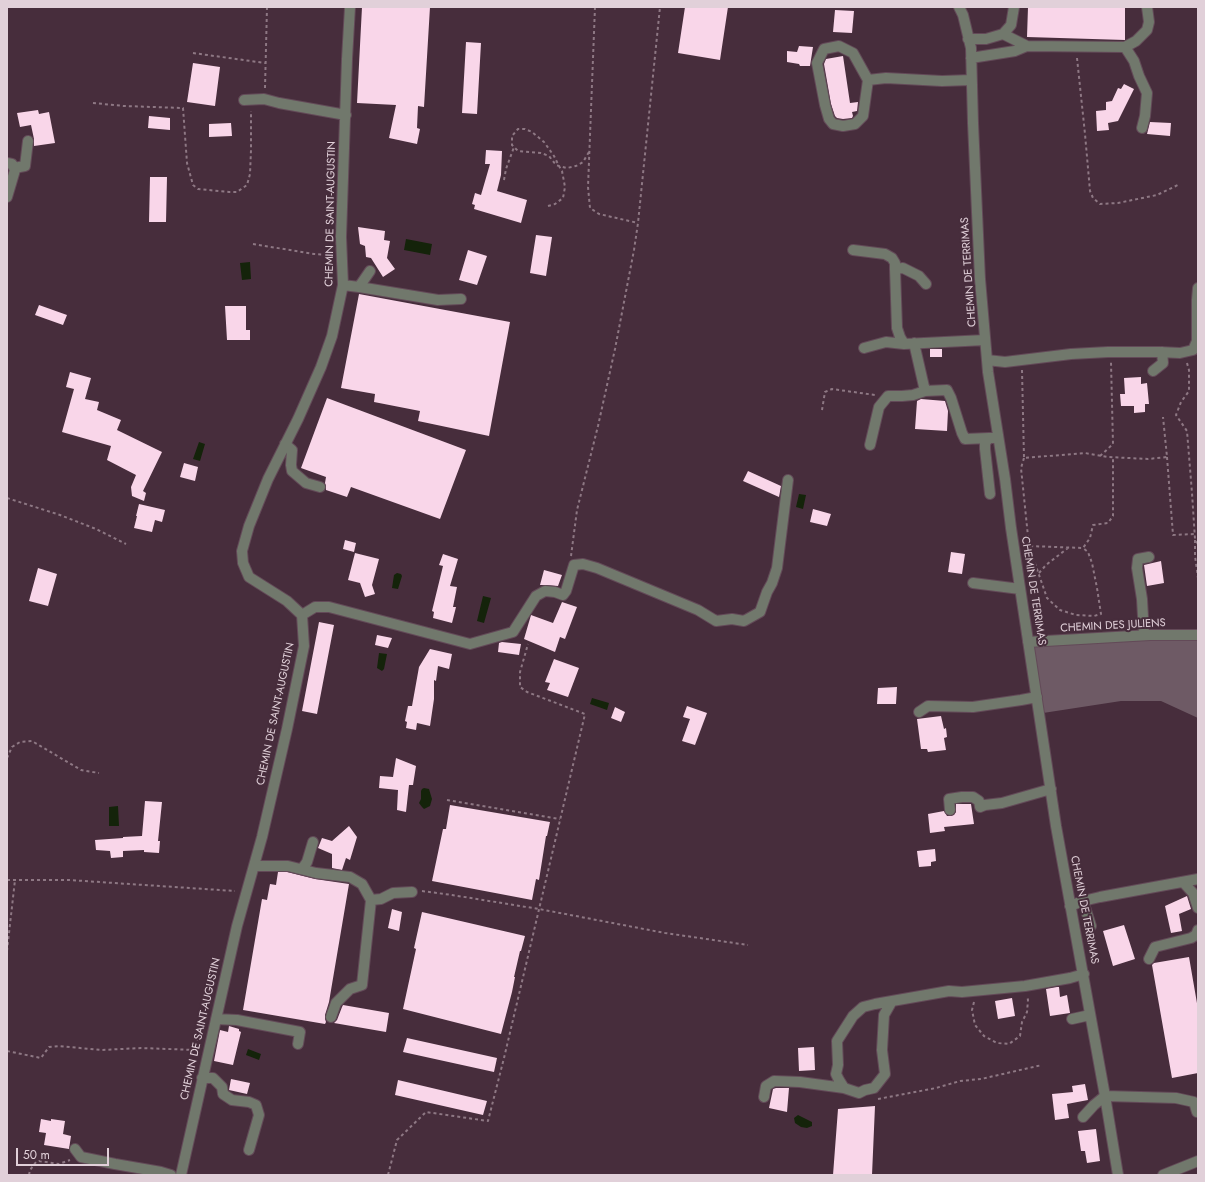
<!DOCTYPE html>
<html>
<head>
<meta charset="utf-8">
<style>
	body { margin:0 }
	#map { position:relative; width:1205px; height:1182px; overflow:hidden; background:#472d3c; font-family:Jost,sans-serif }
	canvas { display:block }
	.frame { position:absolute; inset:0; border:8px solid #e1d0d9; pointer-events:none }
	.scale { position:absolute; left:16px; top:1148px; width:93px; height:18px; box-sizing:border-box; border:2px solid #e1d0d9; border-top:0; padding-left:5px; font-size:12px; line-height:14px; white-space:nowrap; color:#e1d0d9; -webkit-text-stroke:3px #472d3c; paint-order:stroke }
</style>
</head>
<body>
<div id="map">
<canvas width="1205" height="1182"></canvas>
<div class="frame"></div>
<div class="scale">50 m</div>
</div>
<script>
const ctx = document.querySelector('canvas').getContext('2d');
ctx.lineJoin = 'round';
function fill(path, color) { ctx.fillStyle = color; ctx.fill(path, 'evenodd'); }
const toPath = rows => new Path2D(rows.map(r => 'M' + r).join(''));
function stroke(path, color, width, dash) { ctx.strokeStyle = color; ctx.lineWidth = width; ctx.lineCap = dash ? 'butt' : 'round'; ctx.setLineDash(dash || []); ctx.stroke(path); }
function write(font, color, halo, rows, align = 'center') {
  ctx.font = font + ' Jost,sans-serif'; ctx.lineWidth = 4; ctx.setLineDash([]); ctx.textBaseline = 'middle'; ctx.strokeStyle = halo; ctx.fillStyle = color; for (const [text, x, y, turn = 0] of rows) {
    ctx.save(); ctx.translate(x, y); ctx.rotate((+turn || 0) * Math.PI / 180); ctx.textAlign = isNaN(turn) ? turn : align; if (halo) ctx.strokeText(text, 0, 0); ctx.fillText(text, 0, 0); ctx.restore();
  }
}
fill(toPath([
	[1149,640,1198,640,1198,718,1161,701,1121,701,1043,713,1033,644]
]), '#6e5a65');
fill(toPath([
	[406,239,432,244,430,255,404,250],
	[250,262,251,279,242,280,240,263],
	[199,442,205,444,200,461,193,459],
	[799,494,806,495,803,509,796,507],
	[397,573,401,574,402,576,398,589,392,588,394,575],
	[483,596,491,598,484,623,477,621],
	[379,653,387,654,384,669,382,671,377,668],
	[592,698,609,703,607,710,590,704],
	[424,788,429,789,432,799,430,806,424,809,422,807,419,803,421,799,421,791,422,789],
	[118,806,119,826,109,826,109,807],
	[248,1049,261,1054,259,1060,246,1055],
	[798,1115,812,1122,812,1126,807,1128,801,1127,795,1123,794,1118]
]), '#14230a');
fill(toPath([
	[362,7,430,7,424,107,418,106,417,128,420,129,417,144,389,138,396,105,357,103],
	[685,7,728,7,720,60,678,53],
	[1028,7,1125,7,1125,40,1027,37],
	[835,10,854,11,852,33,833,32],
	[466,42,481,43,477,114,462,113],
	[799,46,813,47,810,66,800,66,799,64,787,62,787,51,797,52],
	[843,56,850,103,858,102,857,111,852,112,853,116,852,118,843,119,837,118,835,116,831,104,824,64,826,59],
	[193,63,220,67,215,106,187,102],
	[1124,84,1134,89,1118,121,1108,123,1109,130,1097,131,1096,111,1106,110,1106,102,1112,101,1118,88,1121,89],
	[38,110,39,114,49,112,55,143,34,146,34,139,31,125,20,127,17,113],
	[149,116,170,118,170,130,148,128],
	[1150,122,1171,123,1170,136,1147,134],
	[231,123,232,136,209,137,209,124],
	[486,150,502,151,501,175,497,191,527,200,521,223,474,209,475,205,472,204,475,193,481,195,490,164,485,164],
	[150,177,167,177,166,222,149,222],
	[358,227,385,231,384,240,390,241,387,258,395,269,383,277,371,258,366,257,365,246,360,244],
	[536,235,552,237,546,276,530,273],
	[468,250,487,256,477,285,459,280],
	[359,294,510,322,489,436,418,421,420,411,374,402,375,394,341,388],
	[39,305,67,315,63,325,35,315],
	[225,306,246,306,246,330,250,330,250,340,227,340],
	[930,349,942,349,942,357,930,357],
	[70,372,91,378,85,399,99,402,97,410,121,420,117,430,162,452,143,491,146,493,144,501,132,496,131,487,136,475,107,460,111,446,62,432,74,389,66,387],
	[1141,377,1141,384,1147,383,1149,404,1145,404,1145,412,1134,413,1134,406,1121,406,1120,394,1125,394,1124,378],
	[327,398,466,450,440,519,351,487,347,497,326,490,326,486,325,483,326,477,301,468],
	[921,399,945,401,948,411,947,431,915,429,917,401],
	[184,463,198,467,195,481,180,477],
	[748,471,781,486,779,497,743,481],
	[139,504,165,510,162,522,155,520,152,532,134,528,137,516,136,516],
	[813,509,831,514,827,526,810,522],
	[345,540,356,543,354,552,343,549],
	[951,552,965,554,962,574,948,572],
	[355,553,379,559,372,585,375,594,365,597,360,583,348,580],
	[443,554,458,559,450,586,457,587,453,607,456,607,452,623,433,618,434,612,432,611,443,566,439,565],
	[1161,561,1164,583,1147,586,1144,565],
	[38,568,57,574,48,606,29,601],
	[544,570,562,575,558,586,546,585,540,585],
	[562,602,577,607,565,639,560,637,555,652,524,639,531,615,553,623],
	[319,622,334,625,317,714,302,711],
	[377,635,392,638,388,648,375,645],
	[502,642,521,644,519,655,498,652,499,643],
	[430,649,452,654,449,669,438,666,436,681,434,680,434,699,430,726,417,723,416,730,406,728,407,722,405,721,408,706,412,706,419,667],
	[554,659,579,668,568,697,547,690,550,683,545,682],
	[897,687,896,704,877,704,878,688],
	[687,706,707,713,695,745,682,741,690,719,683,717],
	[615,707,625,712,621,722,611,718],
	[941,716,944,729,946,728,947,737,944,738,946,750,928,752,927,749,921,749,917,719],
	[396,758,416,766,413,785,409,785,406,812,397,810,398,790,379,788,380,776,393,777],
	[145,801,162,802,158,841,160,841,159,853,144,852,144,850,123,851,123,857,111,858,110,851,96,850,95,840,123,838,123,837,142,836],
	[956,804,971,804,974,824,944,827,945,831,930,833,928,814,944,811,947,816,951,816,954,815,956,812],
	[450,805,550,822,547,836,546,836,539,880,536,879,532,900,432,881,443,829,446,829],
	[349,826,357,837,350,860,346,858,342,870,332,868,332,854,318,848,322,838,332,841],
	[935,849,936,861,931,862,931,866,919,867,917,851],
	[278,872,287,872,315,879,349,884,329,1002,325,1015,325,1019,326,1022,325,1024,243,1010,262,899,267,900,270,884,276,885],
	[1187,896,1191,909,1179,914,1182,931,1171,933,1165,906],
	[392,909,402,912,399,931,388,928],
	[422,912,525,936,521,951,520,951,514,977,515,977,512,992,501,1034,403,1009,416,949,414,948],
	[1124,925,1135,959,1113,966,1103,931],
	[1189,957,1198,1009,1198,1073,1172,1078,1152,965,1154,963],
	[1057,987,1059,987,1060,997,1067,995,1070,1013,1050,1016,1046,989],
	[1012,998,1015,1016,998,1019,995,1001],
	[343,1005,389,1013,386,1032,334,1023,337,1020,342,1007],
	[229,1026,239,1029,239,1031,241,1032,233,1065,214,1061,220,1030,228,1032],
	[407,1038,497,1058,494,1072,403,1052],
	[814,1047,815,1070,799,1071,798,1048],
	[231,1079,250,1083,247,1094,229,1090],
	[398,1080,487,1101,483,1115,395,1095],
	[1085,1084,1088,1100,1067,1104,1069,1118,1055,1120,1052,1094,1073,1092,1072,1086],
	[776,1088,789,1088,787,1112,769,1108,773,1089],
	[875,1106,872,1175,833,1175,838,1109],
	[41,1119,51,1121,51,1119,65,1121,63,1134,71,1136,69,1149,44,1145,46,1133,39,1132],
	[1096,1129,1100,1161,1087,1163,1085,1151,1081,1151,1078,1131]
]), '#f9d6e9');
const minor = toPath([
	[959,7,963,15,971,48,973,123,980,279,988,372,1005,479,1011,528,1056,826,1105,1096,1118,1175],
	[1003,34,1027,46,1125,47,1136,41,1147,30,1149,22,1147,7],
	[968,39,986,39,1003,34,1011,25,1014,7],
	[1125,47,1134,61,1139,76,1147,93,1145,116,1142,128],
	[971,58,1015,51,1027,46],
	[868,80,863,116,855,124,843,126,833,124,829,119,825,105,817,63,824,49,839,46,853,53,868,80,886,78,942,81,971,80],
	[244,100,264,99,279,103,346,115],
	[7,163,12,164,15,170,7,197],
	[14,168,25,166,28,141],
	[853,250,885,254,892,258,895,263,895,269],
	[926,284,919,276,903,268,895,269,897,328,900,337,904,344,985,340],
	[343,285,359,287,370,271],
	[359,287,438,300,461,299],
	[914,343,925,391],
	[864,348,886,342,904,344],
	[987,360,1005,362,1071,354,1108,352,1159,352,1180,353,1193,350,1197,341,1197,300,1198,288],
	[1153,371,1163,363,1162,352],
	[285,444,292,450,291,465,292,471,306,483,320,487],
	[870,445,879,407,888,396,902,396,913,395,925,391,947,390,951,398,962,433,965,439,989,438],
	[990,494,985,449,985,443,989,438,994,438],
	[973,583,1020,589],
	[302,615,315,607,329,607,470,644,513,632,536,596,545,591,555,592,563,595,566,591,574,565,583,564,597,568,698,610,716,621,732,619,744,621,760,612,767,592,772,583,777,568,788,480],
	[1144,635,1142,599,1137,568,1138,559,1149,557],
	[1028,642,1150,635,1198,635],
	[919,712,928,706,973,707,1021,700,1037,697],
	[950,810,949,799,962,797,973,797,979,801,980,807,985,805,1002,803,1051,789],
	[254,866,288,866,316,873,350,877,362,884,371,900,381,899,393,893,412,892],
	[302,869,307,862,313,842],
	[1183,882,1193,893,1198,908],
	[1083,901,1091,926],
	[1070,906,1083,901,1100,897,1198,879],
	[1149,959,1155,947,1191,938,1196,935,1198,930],
	[892,1001,884,1015,882,1050,885,1074,874,1088,865,1090,859,1093,844,1088,839,1080,836,1074,838,1065,837,1041,853,1016,863,1007,875,1004,949,991,962,992,1025,986,1070,978,1084,974],
	[331,1017,336,1003,350,989,362,985,371,900],
	[216,1019,237,1020,300,1032,298,1044],
	[1072,1019,1090,1015],
	[202,1078,213,1078,222,1087,223,1094,232,1100,249,1102,256,1105,259,1115,249,1150],
	[764,1097,766,1086,774,1081,800,1082,844,1088],
	[1083,1117,1094,1105,1105,1096,1176,1098,1194,1102,1197,1112],
	[75,1149,81,1157,115,1164,161,1172,171,1175],
	[181,1175,237,926,262,837,287,729,304,646,302,615,287,601,249,577,243,563,242,551,249,526,268,479,298,419,321,367,332,336,343,285,341,237,347,59,350,7],
	[1163,1175,1198,1161]
]);
stroke(minor, '#634a58', 12);
stroke(toPath([
	[595,7,588,187,590,208,599,214,638,223],
	[193,53,265,63],
	[1077,58,1085,134,1090,191,1093,198,1100,204,1118,203,1157,195,1180,184],
	[265,88,267,7],
	[93,103,124,106,183,108,187,163,193,185,198,189,229,192,237,192,247,185,250,174,251,150,251,111],
	[504,180,506,169,514,147],
	[548,206,555,204,563,198,565,187,562,171,559,166,554,156,544,142,532,132,525,129,518,129,512,136,512,145,518,151,541,153,549,156,556,165,559,166,567,168,576,166,583,162,589,152],
	[253,244,314,254,329,255,330,254],
	[1187,363,1189,370,1189,391,1181,402,1176,415,1187,431,1192,493,1195,539,1198,544],
	[1022,370,1024,458,1085,453,1108,457,1148,459,1167,457,1163,417],
	[822,410,825,392,832,389,875,395],
	[1100,456,1113,444,1111,362],
	[1167,457,1173,535,1195,534],
	[1024,458,1021,468,1029,546,1083,548,1090,538,1093,525,1108,523,1113,516,1113,457],
	[7,498,60,515,96,529,126,544],
	[1195,540,1195,556,1198,578],
	[1029,546,1047,598,1060,610,1076,615,1094,616,1101,614,1097,588,1092,563,1088,552,1083,548],
	[571,556,577,510,598,426,615,349,634,250,638,223,660,7],
	[1039,573,1046,565,1068,548],
	[7,758,12,747,20,742,32,741,81,770,99,773],
	[447,800,560,819],
	[7,880,69,880,235,891],
	[422,891,452,895,539,909,665,933,748,945],
	[7,951,15,880],
	[974,1002,972,1010,975,1025,984,1036,997,1043,1009,1044,1020,1036,1022,1022,1027,1012,1028,1000,1027,996],
	[7,1051,41,1058,49,1047,59,1046,101,1050,141,1048,195,1050,203,1023],
	[878,1099,936,1088,960,1081,981,1079,1042,1065],
	[29,1175,30,1170,36,1162,39,1161,59,1164,70,1160],
	[388,1175,397,1140,426,1112,488,1121,504,1058,585,714,527,692,520,687,520,672,528,644]
]), '#8e7884', 2, [3, 3]);
stroke(minor, '#71786c', 10);
write('11px', '#e1d0d9', '#472d3c', [
	["CHEMIN DE SAINT-AUGUSTIN",331,214,-89],
	["CHEMIN DE TERRIMAS",969,272,-94],
	["CHEMIN DE TERRIMAS",1033,591,81],
	["CHEMIN DES JULIENS",1113,626,-3],
	["CHEMIN DE SAINT-AUGUSTIN",276,714,-78],
	["CHEMIN DE TERRIMAS",1084,910,79],
	["CHEMIN DE SAINT-AUGUSTIN",201,1029,-77]
]);
</script>
</body>
</html>
